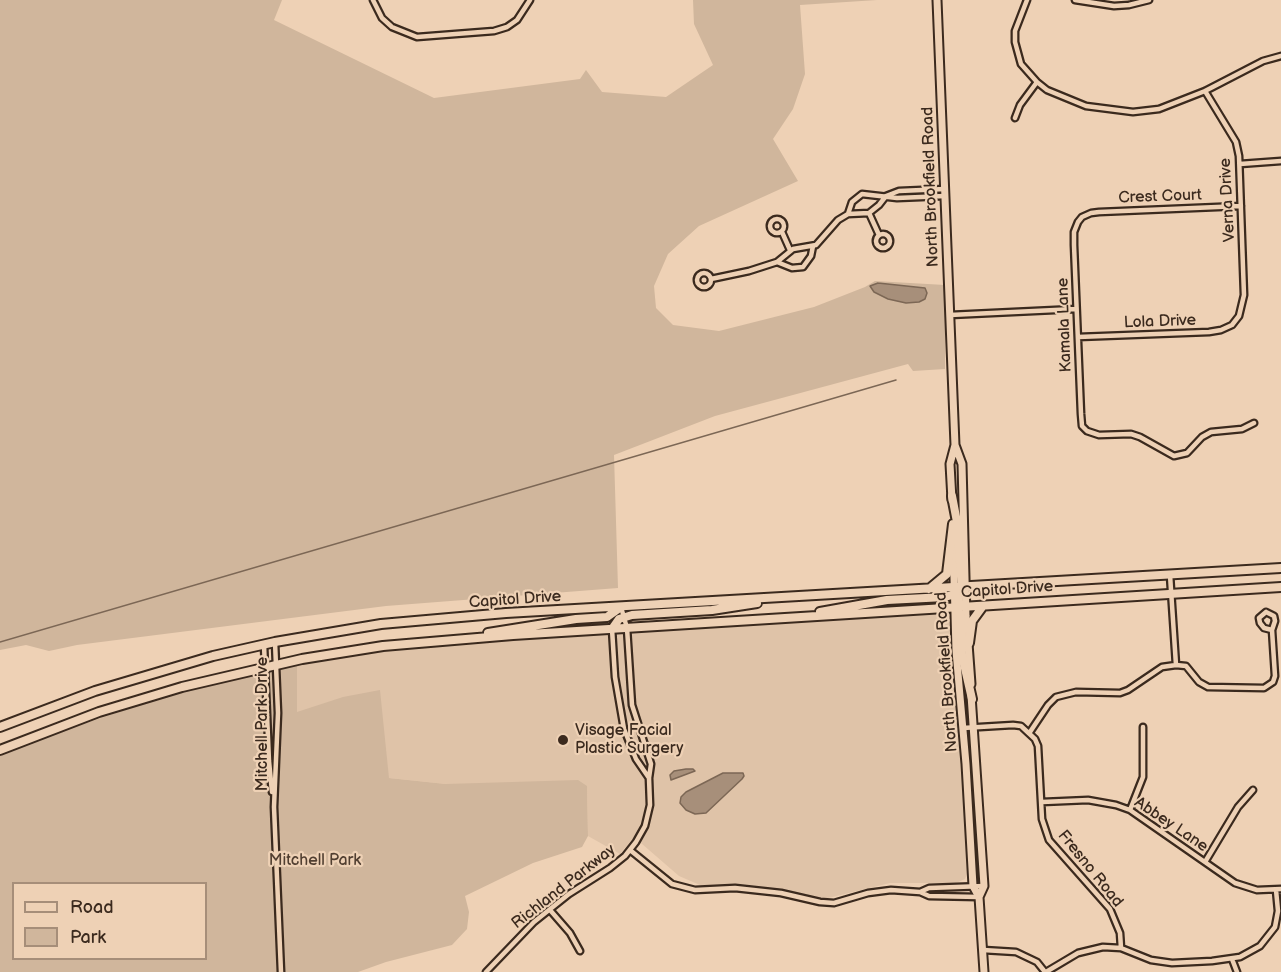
<!DOCTYPE html>
<html>
<head>
<meta charset="utf-8">
<style>
	body { margin:0 }
	#map { position:relative; width:1281px; height:972px; overflow:hidden; background:#eed1b5; font-family:"Balsamiq Sans",sans-serif }
	canvas { display:block }
	.legend { position:absolute; left:12px; top:882px; width:195px; height:78px; box-sizing:border-box; background:#eed1b5; border:2px solid #a68e79; margin:0; padding:8px 10px; list-style:none; font-size:18px; color:#3b2a1e }
	.legend li { display:flex; align-items:center; gap:12px; height:30px }
	.legend b { width:30px; border:2px solid #a68e79 }
</style>
</head>
<body>
<div id="map">
<canvas width="1281" height="972"></canvas>
<ul class="legend">
<li><b style="height:8px;background:#eed1b5"></b>Road</li>
<li><b style="height:16px;background:#d0b69c"></b>Park</li>
</ul>
</div>
<script>
const ctx = document.querySelector('canvas').getContext('2d');
ctx.lineJoin = 'round';
function fill(path, color) { ctx.fillStyle = color; ctx.fill(path, 'evenodd'); }
const toPath = rows => new Path2D(rows.map(r => 'M' + r).join(''));
function stroke(path, color, width, dash) { ctx.strokeStyle = color; ctx.lineWidth = width; ctx.lineCap = dash ? 'butt' : 'round'; ctx.setLineDash(dash || []); ctx.stroke(path); }
function write(font, color, halo, rows, align = 'center') {
  ctx.font = font + ' "Balsamiq Sans",sans-serif'; ctx.lineWidth = 4.5; ctx.setLineDash([]); ctx.textBaseline = 'middle'; ctx.strokeStyle = halo; ctx.fillStyle = color; for (const [text, x, y, turn = 0] of rows) {
    ctx.save(); ctx.translate(x, y); ctx.rotate((+turn || 0) * Math.PI / 180); ctx.textAlign = isNaN(turn) ? turn : align; if (halo) ctx.strokeText(text, 0, 0); ctx.fillText(text, 0, 0); ctx.restore();
  }
}
fill(toPath([
	[939,614,948,619,950,626,962,758,969,869,965,879,956,883,890,883,824,899,759,887,700,885,679,876,634,837,620,854,588,836,587,787,446,784,389,778,297,712,297,665,361,654,488,640]
]), '#dfc3a8');
fill(toPath([
	[0,0,282,0,274,20,434,98,580,79,586,70,602,92,666,97,713,65,694,24,693,0,877,0,800,5,805,74,793,109,773,139,798,181,699,226,668,254,654,286,656,308,673,325,719,331,814,307,865,287,875,281,945,285,945,369,913,371,908,364,715,416,614,455,618,588,386,606,77,645,49,651,26,645,0,650],
	[297,665,297,712,343,697,380,690,389,778,446,784,578,780,587,786,588,836,582,847,533,863,465,896,469,912,467,929,452,945,386,962,358,972,0,972,0,756,62,731,176,693],
	[14,884,206,884,206,958,14,958]
]), '#d0b69c');
const water = toPath([
	[878,283,925,288,927,293,925,299,919,302,906,303,888,299,874,292,870,286,878,283],
	[686,769,693,769,695,771,671,780,670,775,674,771,686,769],
	[723,773,743,773,744,776,742,779,706,813,695,814,686,810,680,803,681,797,686,792,723,773]
]);
fill(water, '#a78f7a');
stroke(water, '#7c6755', 1.5);
stroke(toPath([
	[0,642,896,380]
]), '#7c6755', 1.5);
const street = toPath([
	[373,0,382,18,392,27,417,37,494,31,507,27,517,20,530,0],
	[1027,0,1015,31,1015,42,1021,64,1037,82,1047,90,1086,106,1133,112,1159,109,1205,91,1263,61,1281,56],
	[1075,0,1114,6,1129,5,1149,0],
	[1015,118,1020,105,1037,82],
	[1240,164,1281,161],
	[1241,206,1099,212,1091,213,1082,217,1078,222,1074,232,1074,245,1081,414,1082,426,1087,431,1099,435,1131,434,1140,437,1174,456,1187,453,1202,437,1211,432,1242,429,1254,423],
	[869,213,879,235],
	[848,214,852,202,862,194,897,198,945,196],
	'770 226a7 7 0 1 1 14 0a7 7 0 1 1-14 0Z',
	[782,232,790,250],
	'876 241a7 7 0 1 1 14 0a7 7 0 1 1-14 0Z',
	[777,262,792,268,803,267,811,256,813,246],
	'697 280a7 7 0 1 1 14 0a7 7 0 1 1-14 0Z',
	[711,279,749,271,777,262,793,249,816,245,838,220,848,214,869,213,879,205,886,196,899,191,945,189],
	[950,315,1076,309],
	[1078,337,1209,332,1221,330,1232,325,1239,316,1244,295,1239,156,1236,142,1205,91],
	[1170,575,1176,665],
	[1266,612,1274,616,1275,621,1272,630,1264,628,1260,623,1259,618,1266,612],
	[612,629,615,677,624,729,636,759,649,778],
	[275,642,278,713,274,807,281,972],
	[264,645,269,761,272,792],
	[963,728,1013,725,1021,726,1035,739,1038,746,1042,819,1049,840,1110,909,1120,933,1121,948],
	[1030,732,1048,705,1056,697,1076,692,1120,693,1128,690,1162,667,1176,665,1186,666,1199,682,1208,687,1264,688,1273,682,1275,676,1272,630],
	[1042,802,1088,800,1116,805,1130,810,1235,883,1257,890,1281,889],
	[1130,810,1143,777,1143,727],
	[630,850,672,884,695,890,735,888,781,893,820,902,834,903,868,893,891,890,920,892,929,896,979,897],
	[1205,862,1238,807,1253,790],
	[920,892,929,888,984,886],
	[550,910,570,933,580,951],
	[983,950,1016,952,1037,962,1045,972],
	[1232,959,1237,972],
	[486,972,534,922,569,894,610,868,625,856,636,842,645,826,650,805,649,778,651,764,632,705,627,628,621,607],
	[1046,972,1078,953,1103,947,1121,948,1151,960,1172,963,1212,961,1240,957,1260,946,1275,927,1278,911,1276,890]
]);
const secondary = toPath([
	[937,0,955,445,950,464,952,500],
	[955,445,962,464,966,616,971,684],
	[953,541,956,651,966,764,973,886,979,897,984,972],
	[971,695,984,886,979,897]
]);
const primary = toPath([
	[952,496,957,522,962,590],
	[929,589,947,574,953,524],
	[957,591,960,607,962,655,972,699],
	[820,612,887,600,945,597,962,592,967,587],
	[612,629,619,619,632,615,712,610,757,603],
	[488,633,576,619,607,617,621,607],
	[969,643,972,621,983,606],
	[0,727,95,691,213,656,275,642,381,624,506,613,1281,568],
	[0,750,99,712,182,687,302,659,383,646,513,635,1281,587]
]);
stroke(street, '#3b2a1e', 9);
stroke(secondary, '#3b2a1e', 11);
stroke(primary, '#3b2a1e', 12);
stroke(street, '#eed1b5', 4.5);
stroke(secondary, '#eed1b5', 7);
stroke(primary, '#eed1b5', 8);
for (const [x, y, r, color] of [
	[563,740,6,"#3b2a1e"]
]) { const dot = new Path2D(); dot.arc(x, y, r, 0, 2 * Math.PI); ctx.fillStyle = color; ctx.fill(dot); stroke(dot, '#eed1b5', 2); }
write('16px', '#3b2a1e', '#eed1b5', [
	["North Brookfield Road",931,187,-92],
	["Crest Court",1160,197,-2],
	["Verna Drive",1228,200,-93],
	["Lola Drive",1160,322,-2],
	["Kamala Lane",1065,325,-92],
	["Capitol Drive",1007,590,-4],
	["Capitol Drive",515,600,-4],
	["North Brookfield Road",947,672,-94],
	["Mitchell Park Drive",263,724,-90],
	["Abbey Lane",1171,825,34],
	["Fresno Road",1090,869,51],
	["Richland Parkway",564,887,-38]
]);
write('16px', '#3b2a1e', '#eed1b5', [
	["Visage Facial",575,731],
	["Plastic Surgery",575,749]
], 'left');
write('16px', '#513f31', '#eed1b5', [
	["Mitchell Park",315,861]
]);
</script>
</body>
</html>
